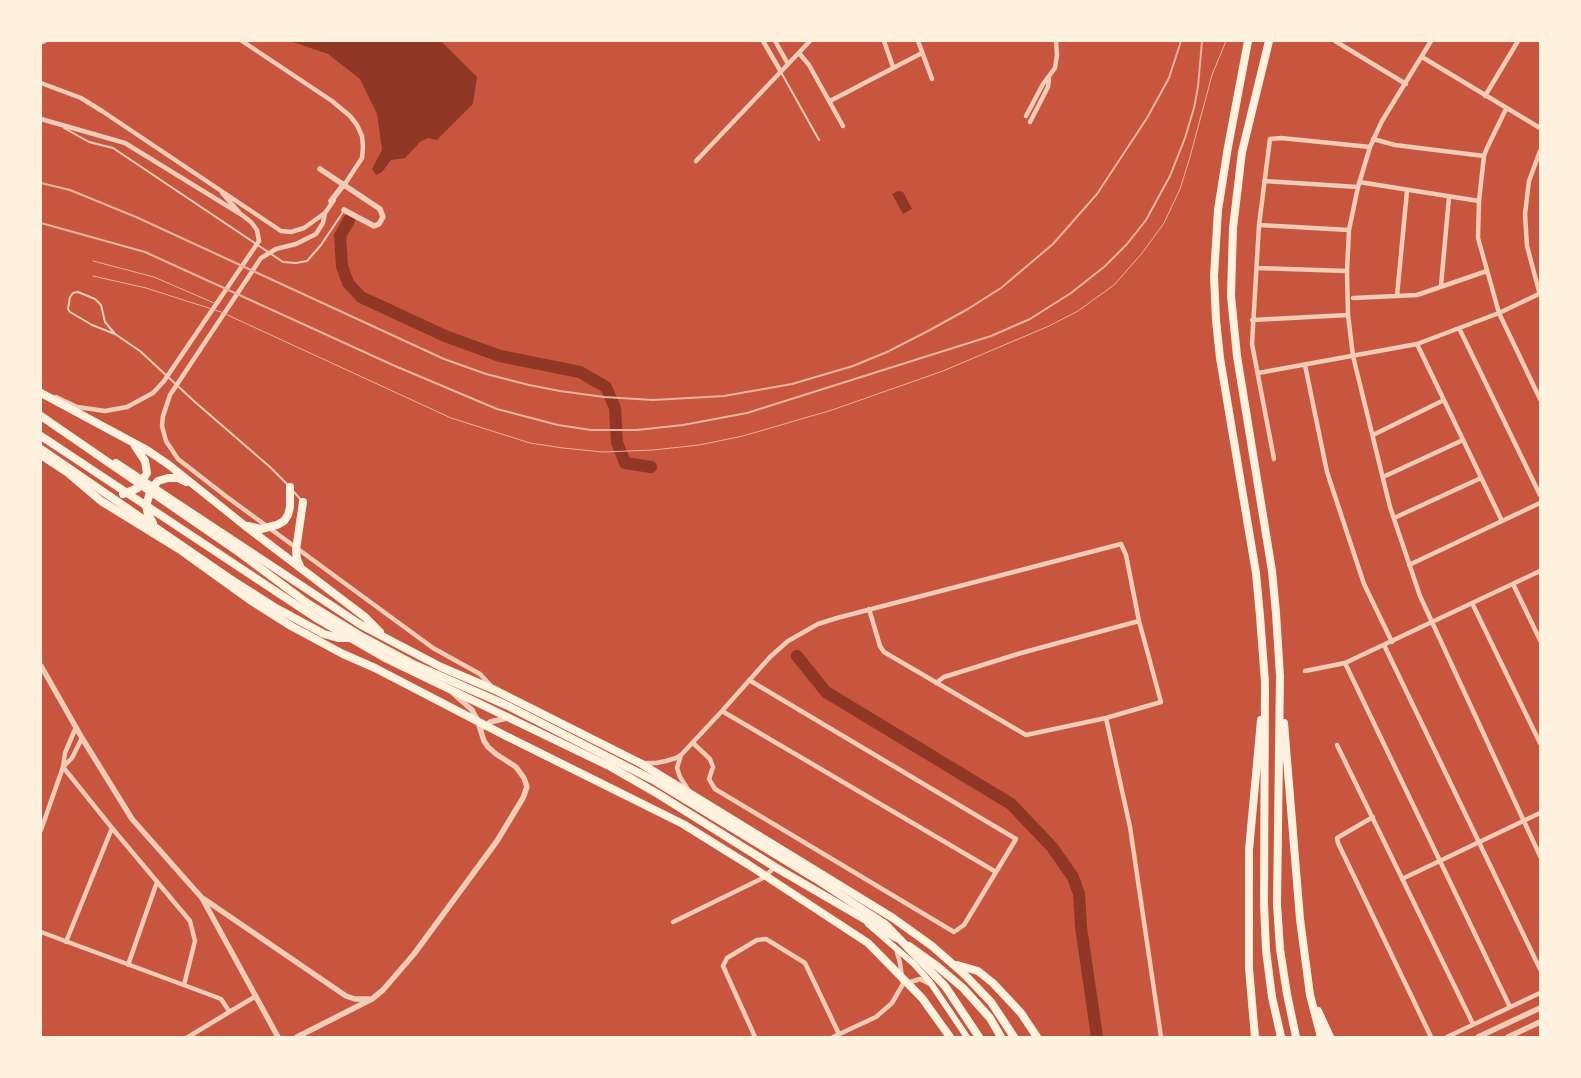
<!DOCTYPE html>
<html>
<head>
<meta charset="utf-8">
<style>
  body { margin:0 }
  #map { position:relative; width:1581px; height:1078px; overflow:hidden; background:#c8553d; font-family:Karla,sans-serif }
  canvas { display:block }
  .frame { position:absolute; inset:0; border:42px solid #fff3e0; pointer-events:none }
</style>
</head>
<body>
<div id="map">
<canvas width="1581" height="1078"></canvas>
<div class="frame"></div>
</div>
<script>
const c = document.querySelector('canvas').getContext('2d');
c.lineJoin = 'round';
function fillPath(path, color) { c.fillStyle = color; c.fill(path, 'evenodd'); }
const poly = rows => new Path2D(rows.map(r => 'M' + r).join(''));
function stroke(path, color, width, dash) { c.strokeStyle = color; c.lineWidth = width; c.lineCap = dash ? 'butt' : 'round'; c.setLineDash(dash || []); c.stroke(path); }
fillPath(poly([
  [290,41,441,41,477,77,473,104,437,140,428,138,420,142,405,158,391,160,382,172,376,175,372,169,382,150,377,114,360,79,328,54],
  [898,191,903,192,912,209,903,214,892,194]
]), '#8f3625');
stroke(poly([
  [349,220,340,236,342,266,348,283,361,297,445,336,500,356,580,372,606,387,615,408,617,442,625,463,651,467],
  [797,656,826,692,1011,804,1052,847,1073,877,1079,894,1081,927,1097,1037]
]), '#8f3625', 12);
stroke(poly([
  [782,74,819,140],
  [64,128,89,142,113,148,283,262,296,263,307,261,321,245,343,212],
  [115,334,105,322,101,305,95,299,78,292,73,293,70,297,68,309,70,312,92,325,115,334,140,351,195,402,270,467,289,486],
  [294,492,302,501]
]), '#f1ccb7', 2);
stroke(poly([
  [242,41,332,101,350,116,357,125,362,136,363,147,362,158,343,187],
  [763,41,781,72],
  [775,41,788,64],
  [884,41,893,67],
  [918,41,932,79],
  [1335,41,1406,84],
  [1431,41,1382,121,1370,147,1358,187,1349,230,1347,271,1348,315,1353,356,1390,507,1420,596,1540,856],
  [799,53,809,65,843,126],
  [1422,57,1540,128],
  [41,83,81,98,102,111,281,231,291,232,304,228,325,213,334,200],
  [1485,96,1518,41],
  [830,101,922,53],
  [1506,109,1487,148,1484,156,1479,201,1478,238,1499,313,1540,399],
  [1026,116,1043,84,1055,68,1057,55,1056,41],
  [41,119,125,143,242,215,251,222,257,230,259,241,164,381,153,393,127,407,105,411,77,407,56,397],
  [1030,122,1048,87,1049,79],
  [1373,139,1395,145,1484,156],
  [1540,151,1529,181,1525,214,1527,246,1540,295],
  [696,161,810,41],
  [1264,181,1358,187],
  [1359,182,1479,201],
  [222,193,239,212],
  [325,213,323,223,316,234,296,244,276,249,261,258,170,395,163,416,162,426,166,441,178,459,227,497,433,648,480,674,493,688],
  [1259,225,1349,230],
  [1257,268,1347,271],
  [1441,286,1449,197],
  [1397,296,1407,191],
  [1353,298,1417,295,1487,271],
  [1252,320,1348,315],
  [1459,328,1540,495],
  [1417,344,1502,521],
  [1305,365,1327,472,1364,584,1392,642],
  [1258,373,1417,344,1499,313,1539,294],
  [1373,435,1444,400],
  [1274,459,1252,344,1259,225,1270,139,1281,138,1370,147],
  [1383,477,1463,440],
  [1394,518,1481,478],
  [1409,565,1540,503],
  [1513,584,1540,640],
  [1472,603,1540,743],
  [1384,645,1540,969],
  [1345,663,1510,1007],
  [1305,671,1345,663,1540,571],
  [936,683,944,677,1021,653,1139,621],
  [722,711,996,872],
  [1106,718,1130,827,1161,1037],
  [76,727,65,753,63,767,72,758,82,738],
  [693,743,710,759,713,767,709,779,715,789,954,932,964,925,1016,839,749,680],
  [1337,745,1473,1024],
  [681,755,677,768,680,777,689,791],
  [641,763,656,763,666,761,676,758,682,754,722,711,770,657,788,641,818,624,837,618,1121,544,1126,555,1139,621,1161,702,1106,718,1026,735,884,652,880,646,869,609],
  [63,767,112,828,190,921,195,941,184,985],
  [1373,817,1337,838,1338,843,1431,1037],
  [41,830,63,767],
  [1402,879,1540,813],
  [673,922,763,878,775,867],
  [41,932,216,997,221,999,229,1011],
  [66,942,112,828],
  [128,965,157,882],
  [907,983,920,979,930,984],
  [188,1037,256,996],
  [755,1037,723,966,727,958,757,940,766,939,805,963,839,1034],
  [833,1037,876,1017,892,1003,903,984,900,963,896,949],
  [1447,1037,1540,993]
]), '#f1ccb7', 4.5);
stroke(poly([
  [41,42,44,41],
  [320,169,380,209,383,217,379,224,374,226,344,210],
  [331,201,344,184],
  [41,666,82,738,132,819,202,898,278,1037],
  [484,727,490,722,507,718],
  [204,899,346,996,355,999,369,999],
  [297,1037,372,999,383,990,414,954,497,841,523,798,527,787,524,778,516,767,496,754,488,747,484,741,477,719,472,710,453,693],
  [1478,1037,1540,1008],
  [1508,1037,1540,1022]
]), '#f1ccb7', 5.5);
stroke(poly([
  [868,924,914,964,930,982,967,1037]
]), '#fff3e0', 6);
stroke(poly([
  [1248,41,1228,147,1218,210,1214,276,1216,320,1220,358,1256,573,1260,616,1265,682,1264,904,1266,950,1272,997,1281,1037],
  [1269,41,1242,152,1233,228,1231,296,1237,356,1272,571,1276,613,1280,676,1277,904,1280,949,1287,994,1296,1037],
  [41,393,147,450,169,465,244,525,365,617,380,632],
  [41,436,316,618,387,659,611,767,658,794,775,867,897,938],
  [41,449,229,578,276,608,324,634,338,638,350,638],
  [116,463,361,625,441,667,495,690,640,763,893,918,932,946,964,974,991,1002,1014,1037],
  [123,494,138,488,147,473,145,461,135,446],
  [153,523,148,514,146,506,151,489,158,481,168,478,178,478,186,482],
  [248,526,261,529,277,525,284,521,288,515,290,507,290,487],
  [300,566,297,559,296,550,303,502],
  [1284,723,1300,919,1310,995,1321,1037],
  [909,946,937,966,963,988,990,1018,1001,1037],
  [957,965,978,971,993,983,1021,1013,1037,1037],
  [1318,1011,1330,1037],
  [1255,1037,1249,968,1249,850,1261,720]
]), '#fff3e0', 8);
stroke(poly([
  [41,416,240,553,307,603,359,635,415,665,506,705,655,781,816,879,885,924,945,986,979,1037],
  [41,455,68,473,101,501,179,549,250,600,291,626,343,654,375,668,504,735,683,824,749,865,868,943,922,998,950,1037]
]), '#fff3e0', 8);
stroke(poly([
  [93,261,154,277,214,303],
  [93,276,146,288,221,312,451,418,530,443,563,448,603,452,653,450,699,445,743,436,832,410,943,371,1049,326,1078,311,1114,285,1143,252,1164,223,1180,189,1190,157,1212,75,1226,41]
]), '#e9b49f', 1);
stroke(poly([
  [41,183,70,190,136,217,444,359,486,374,529,385,560,391,604,397,653,400,724,396,792,384,853,366,887,352,928,331,968,309,1001,288,1053,244,1097,194,1147,118,1169,78,1181,41],
  [41,223,145,252,395,366,497,409,558,425,591,430,637,430,683,425,747,413,991,336,1030,319,1071,293,1104,267,1127,244,1146,220,1170,176,1185,138,1194,108,1198,87,1202,41]
]), '#e9b49f', 2);
</script>
</body>
</html>
